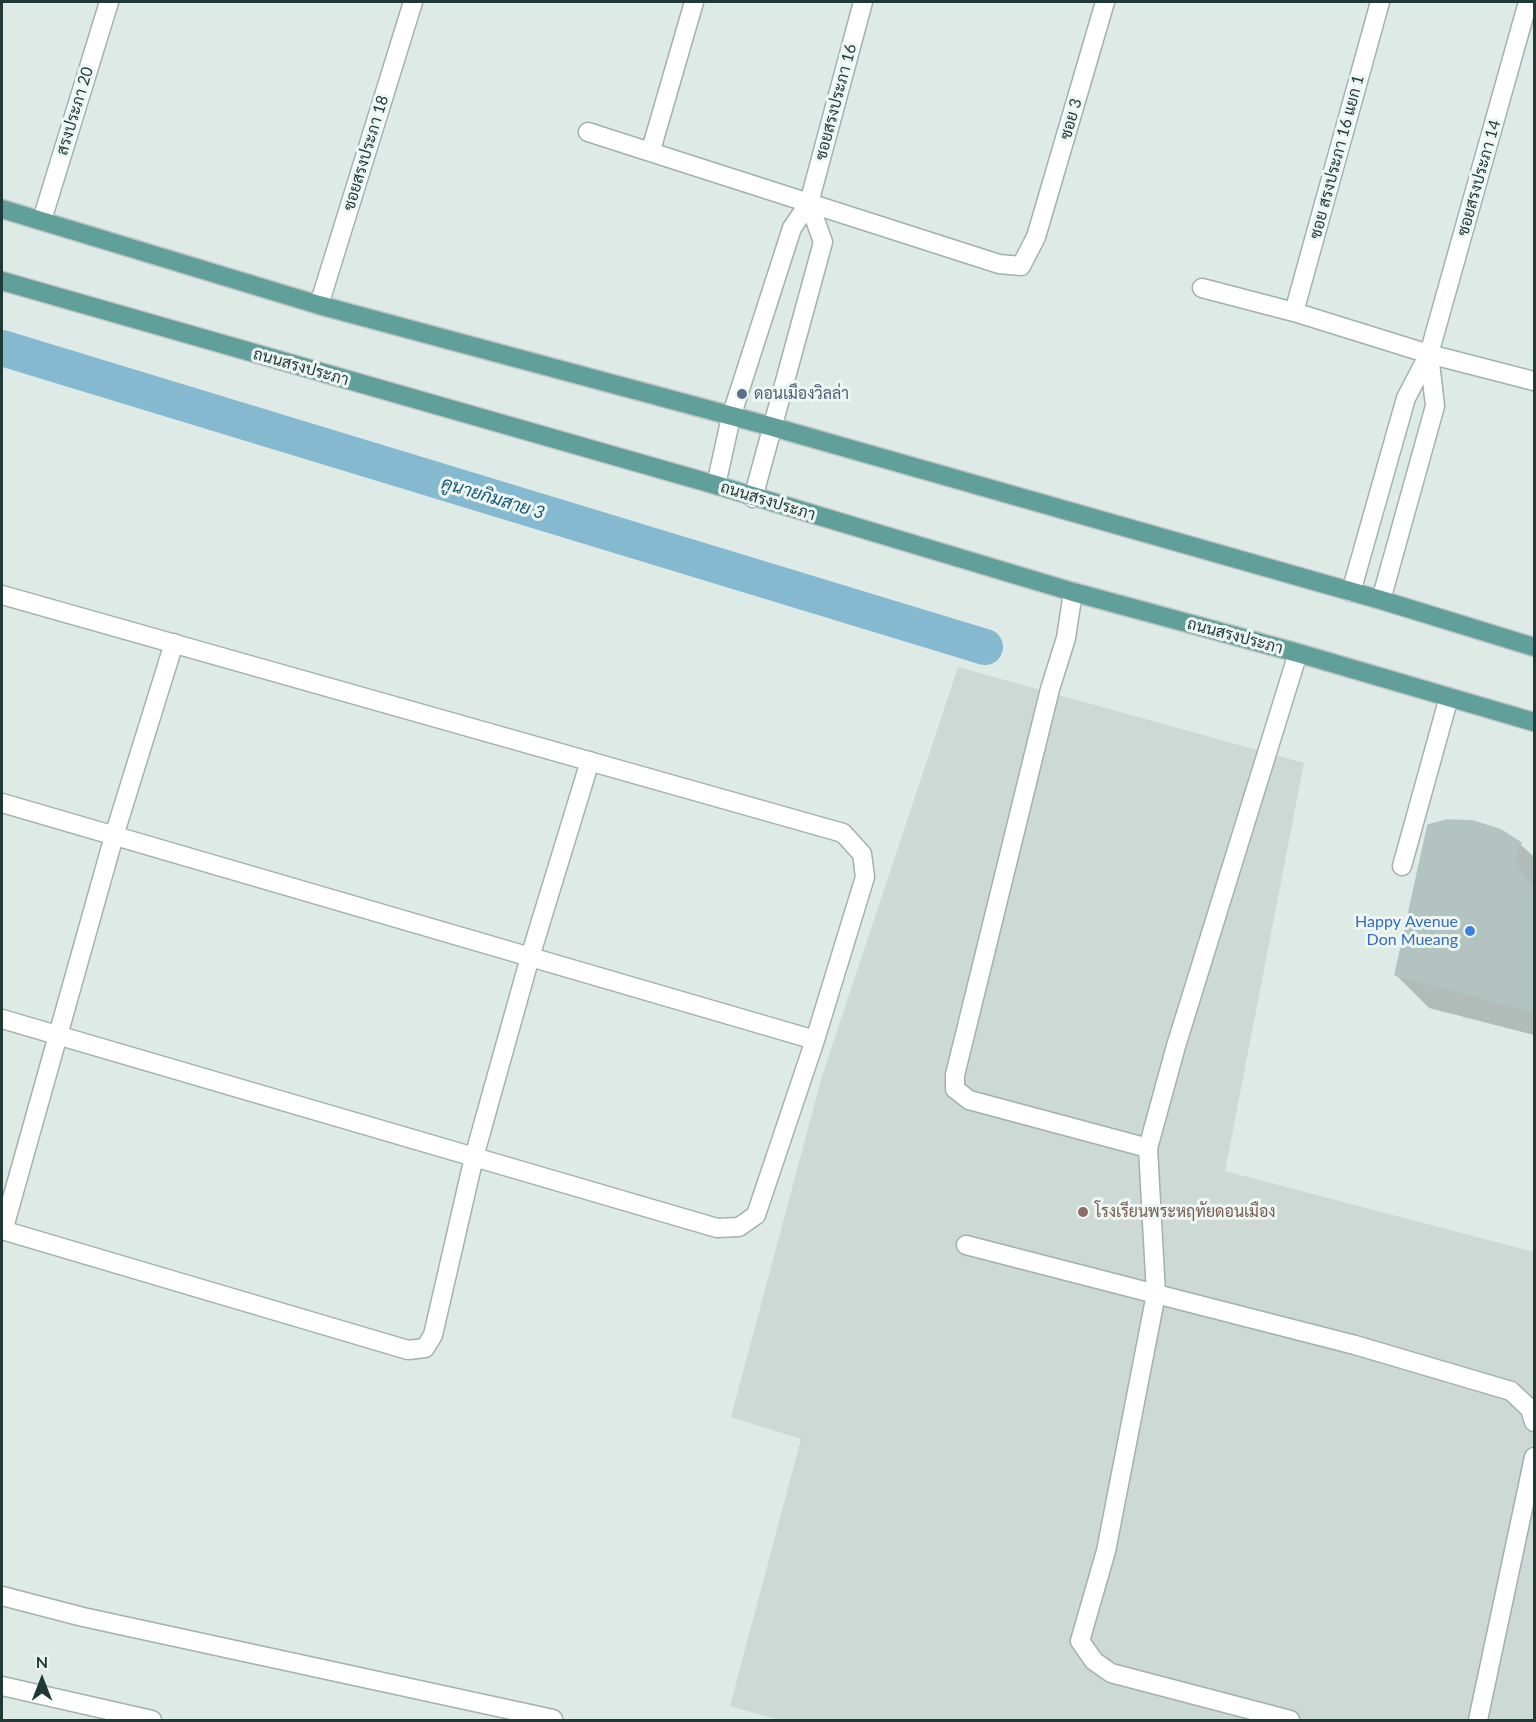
<!DOCTYPE html>
<html>
<head>
<meta charset="utf-8">
<style>
  body { margin:0 }
  #map { position:relative; width:1536px; height:1722px; overflow:hidden; background:#deeae6; font-family:Lato,sans-serif }
  canvas { display:block }
  .frame { position:absolute; inset:0; border:3px solid #1f3936; pointer-events:none }
  .north { position:absolute; left:12px; top:1650px; width:60px; height:60px; -webkit-text-stroke:4px #eef6f3; paint-order:stroke; rotate:0deg; font-size:16px; font-weight:700; line-height:24px; text-align:center; color:#1f3936 }
  .north::after { content:''; display:block; margin:auto; width:21px; height:27px; background:#1f3936; clip-path:polygon(50% 0,100% 100%,50% 72%,0 100%) }
</style>
</head>
<body>
<div id="map">
<canvas width="1536" height="1722"></canvas>
<div class="frame"></div>
<div class="north">N</div>
</div>
<script>
const c = document.querySelector('canvas').getContext('2d');
c.lineJoin = 'round';
function fillPath(path, color) { c.fillStyle = color; c.fill(path, 'evenodd'); }
const poly = rows => new Path2D(rows.map(r => 'M' + r).join(''));
function stroke(path, color, width, dash) { c.strokeStyle = color; c.lineWidth = width; c.lineCap = dash ? 'butt' : 'round'; c.setLineDash(dash || []); c.stroke(path); }
function write(font, color, halo, rows, align = 'center') {
  c.font = font + ' Lato,Sarabun,sans-serif'; c.lineWidth = 6; c.setLineDash([]); c.textBaseline = 'middle'; c.strokeStyle = halo; c.fillStyle = color; for (const [text, x, y, turn = 0] of rows) {
    c.save(); c.translate(x, y); c.rotate((+turn || 0) * Math.PI / 180); c.textAlign = isNaN(turn) ? turn : align; if (halo) c.strokeText(text, 0, 0); c.fillText(text, 0, 0); c.restore();
  }
}
fillPath(poly([
  [958,667,1304,763,1225,1171,1534,1252,1534,1720,779,1720,730,1706,801,1439,731,1417,822,1076]
]), '#ccd9d5');
fillPath(poly([
  [1520,844,1534,857,1534,1035,1429,1008,1396,975]
]), '#0003');
stroke(poly([
  [2,348,985,647]
]), '#84b9d0', 36);
const building = poly([
  [1447,820,1473,821,1501,830,1521,843,1515,858,1517,867,1524,877,1534,886,1534,1012,1395,975,1428,825,1447,820]
]);
fillPath(building, '#b3c4c0');
stroke(building, '#b0c3be', 1.5);
const minor = poly([
  [588,132,999,264,1021,266,1036,237,1105,2],
  [651,150,694,2],
  [42,220,109,2],
  [1202,288,1294,312,1429,354,1534,381],
  [319,305,413,2],
  [1294,312,1380,2],
  [716,485,731,417,792,228,809,203,863,2],
  [753,498,823,242,809,203],
  [1073,592,1066,638,1050,689,955,1075,955,1089,969,1100,1148,1148,1176,1046,1298,653],
  [1351,592,1406,398,1429,354,1528,2],
  [2,595,843,833,862,854,865,877,815,1040,756,1215,739,1227,717,1228,2,1019],
  [1381,600,1435,406,1429,354],
  [2,803,815,1040],
  [1402,866,1449,697],
  [1148,1148,1156,1294,1355,1345,1511,1391,1530,1409,1534,1422],
  [2,1230,408,1350,425,1348,433,1335,474,1157,530,957,590,761],
  [3,1231,114,836,174,643],
  [966,1245,1156,1294,1106,1551,1080,1641,1094,1661,1111,1673,1290,1720],
  [2,1596,83,1617,553,1719],
  [2,1686,152,1720],
  [1478,1720,1534,1457]
]);
const major = poly([
  [2,209,319,305,773,427,1381,600,1534,647],
  [2,281,716,485,1073,592,1298,653,1534,722]
]);
stroke(minor, '#a1b1ae', 21);
stroke(major, '#bcc4c3', 21);
stroke(minor, '#fff', 18);
stroke(major, '#61a09a', 18);
for (const [x, y, r, color] of [
  [742,394,6,"#5c6f8a"],
  [1470,931,6,"#3f7fe0"],
  [1083,1212,6,"#8d6e63"]
]) { const dot = new Path2D(); dot.arc(x, y, r, 0, 2 * Math.PI); c.fillStyle = color; c.fill(dot); stroke(dot, '#eef6f3', 2); }
write('16px', '#1f3936', '#eef6f3', [
  ["ซอยสรงประภา 16",836,102,-75],
  ["สรงประภา 20",75,111,-73],
  ["ซอย 3",1071,119,-74],
  ["ซอยสรงประภา 18",366,153,-73],
  ["ซอย สรงประภา 16 แยก 1",1337,157,-75],
  ["ซอยสรงประภา 14",1479,178,-74],
  ["ถนนสรงประภา",301,367,16],
  ["ถนนสรงประภา",768,501,17],
  ["ถนนสรงประภา",1235,636,15]
]);
write('16px', '#4e5e75', '#eef6f3', [
  ["ดอนเมืองวิลล่า",754,394]
], 'left');
write('16px', '#366cbe', '#eef6f3', [
  ["Happy Avenue",1458,922],
  ["Don Mueang",1458,940]
], 'right');
write('16px', '#785e54', '#eef6f3', [
  ["โรงเรียนพระหฤทัยดอนเมือง",1095,1212]
], 'left');
write('italic 18px', '#195875', '#eef6f3', [
  ["คูนายกิมสาย 3",493,498,17]
]);
</script>
</body>
</html>
